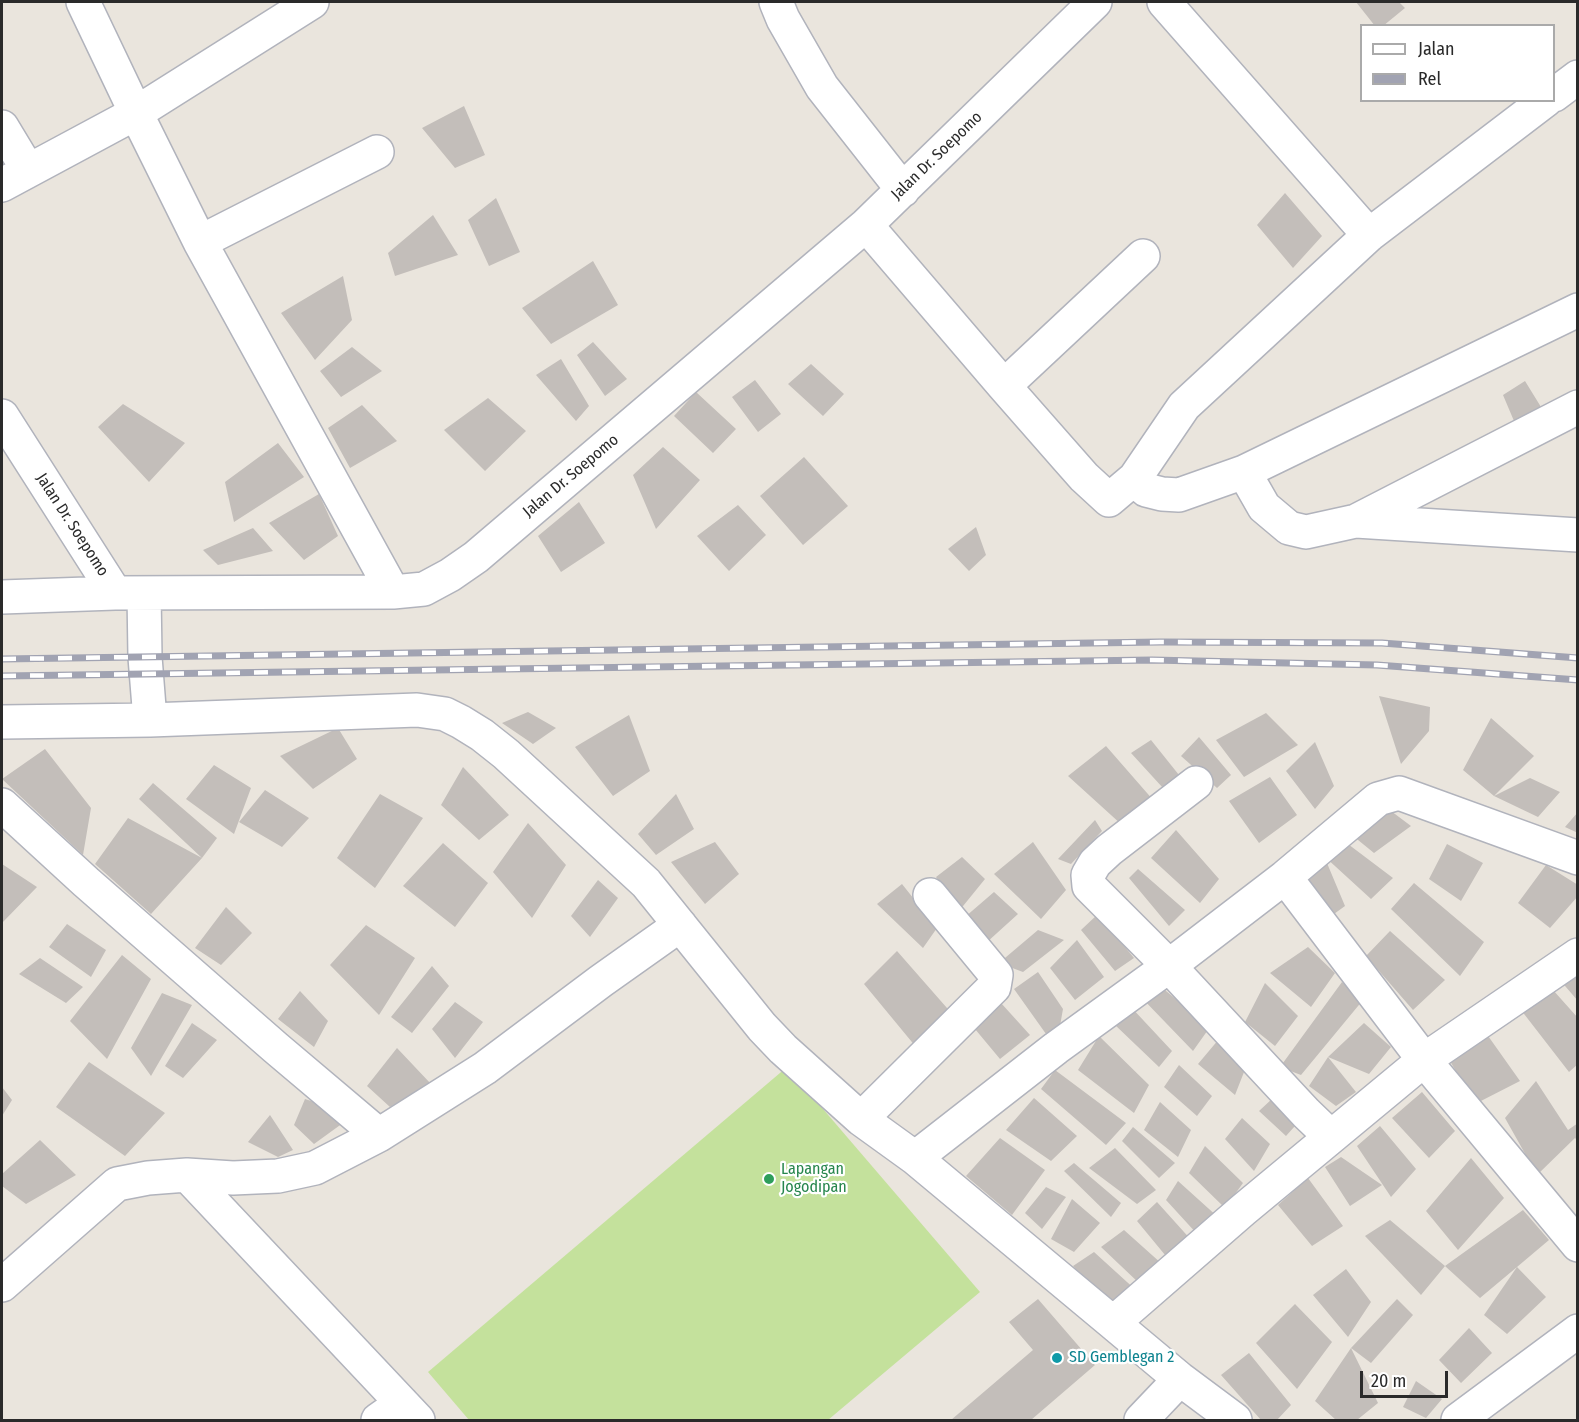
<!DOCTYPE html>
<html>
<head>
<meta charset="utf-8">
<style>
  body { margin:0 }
  #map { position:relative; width:1579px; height:1422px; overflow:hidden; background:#eae5dd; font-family:"Fira Sans Condensed",sans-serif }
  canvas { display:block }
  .frame { position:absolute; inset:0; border:3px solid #2a2a2a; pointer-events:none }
  .legend { position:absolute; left:1360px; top:24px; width:195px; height:78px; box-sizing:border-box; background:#fff; border:2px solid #aaa; margin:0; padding:8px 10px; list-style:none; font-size:18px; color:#2a2a2a }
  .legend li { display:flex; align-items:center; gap:12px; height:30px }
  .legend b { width:30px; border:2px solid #aaa }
  .scale { position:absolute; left:1360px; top:1371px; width:88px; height:27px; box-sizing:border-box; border:3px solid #2a2a2a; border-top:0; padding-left:8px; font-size:18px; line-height:21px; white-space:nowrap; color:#2a2a2a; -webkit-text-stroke:4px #fff; paint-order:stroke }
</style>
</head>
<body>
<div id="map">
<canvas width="1579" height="1422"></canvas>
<div class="frame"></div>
<ul class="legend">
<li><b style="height:8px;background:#fff"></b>Jalan</li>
<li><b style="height:8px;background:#a1a3b2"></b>Rel</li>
</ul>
<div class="scale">20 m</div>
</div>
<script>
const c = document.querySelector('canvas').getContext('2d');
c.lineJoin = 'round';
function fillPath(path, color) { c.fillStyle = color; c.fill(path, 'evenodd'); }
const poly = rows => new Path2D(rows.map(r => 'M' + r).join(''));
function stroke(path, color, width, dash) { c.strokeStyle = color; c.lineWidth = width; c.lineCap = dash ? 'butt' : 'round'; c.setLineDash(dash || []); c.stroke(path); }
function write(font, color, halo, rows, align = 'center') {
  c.font = font + ' "Fira Sans Condensed",sans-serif'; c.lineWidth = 4.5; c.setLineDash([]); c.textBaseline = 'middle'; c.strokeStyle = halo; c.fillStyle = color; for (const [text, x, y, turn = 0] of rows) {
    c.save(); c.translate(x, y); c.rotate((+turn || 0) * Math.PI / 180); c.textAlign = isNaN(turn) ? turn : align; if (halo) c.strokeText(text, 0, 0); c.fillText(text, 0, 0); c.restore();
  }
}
fillPath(poly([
  [787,1067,980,1292,828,1420,469,1420,428,1372]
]), '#c4e19c');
fillPath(poly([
  [1356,2,1399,2,1405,8,1383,26,1375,26],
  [464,106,485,155,455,168,422,128],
  [1285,193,1322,236,1293,268,1257,225],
  [496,198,520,252,489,266,468,220],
  [433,215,458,255,395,276,388,253],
  [593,261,618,305,551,344,522,308],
  [343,276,352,320,315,360,281,313],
  [593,342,627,379,605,396,577,355],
  [352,347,382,371,341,397,320,371],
  [561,359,589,406,576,421,536,375],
  [811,364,844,394,823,416,788,384],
  [755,380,781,414,758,432,732,397],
  [1525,381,1541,407,1514,421,1503,395],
  [696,392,736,429,713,453,674,416],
  [488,398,526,431,485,471,444,430],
  [123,404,185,443,149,482,98,427],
  [362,405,397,441,350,468,328,428],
  [278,443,304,477,234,522,225,482],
  [663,447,700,480,656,529,633,475],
  [804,457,848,506,803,545,760,496],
  [319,494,338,536,304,560,269,523],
  [579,502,605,543,561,572,538,536],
  [738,505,766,535,729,571,697,536],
  [976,527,986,555,969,571,948,549],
  [253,528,273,551,218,565,203,550],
  [1379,696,1430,707,1429,731,1401,764],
  [528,712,556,728,533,744,502,723],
  [1266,713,1298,745,1244,777,1216,740],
  [629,715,650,771,613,796,575,747],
  [1491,718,1534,756,1494,796,1530,778,1560,792,1538,817,1494,796,1463,770],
  [338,728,357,759,313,789,280,756],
  [1199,737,1231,775,1217,788,1181,756],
  [1151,740,1179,775,1163,788,1131,753],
  [1315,742,1334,786,1315,809,1286,771],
  [1106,746,1154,801,1122,825,1068,776],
  [45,749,91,808,83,855,2,779],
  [214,765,251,788,234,834,186,799],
  [463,767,509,815,479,840,441,805],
  [1270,777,1297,815,1259,843,1229,801],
  [153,783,217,838,202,858,151,914,95,864,128,818,202,858,139,799],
  [265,790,309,818,282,847,239,822],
  [380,794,423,818,375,888,337,858],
  [676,794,694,829,656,855,638,834],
  [1379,802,1411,826,1374,853,1347,831],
  [1578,812,1578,833,1565,827],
  [1095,820,1102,831,1071,864,1058,859],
  [528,823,566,865,532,918,493,872],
  [1176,830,1219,879,1200,903,1151,858],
  [1340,838,1393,878,1371,899,1324,856,1345,906,1327,919,1298,880],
  [715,842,739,874,705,904,671,862],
  [1033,842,1066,890,1041,919,994,874],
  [443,843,488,883,455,927,403,886],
  [1447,844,1483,863,1461,901,1429,879],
  [962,857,985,879,959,911,936,877],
  [2,864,37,887,2,923],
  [1546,865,1578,885,1578,896,1550,928,1518,903],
  [1138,869,1185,910,1169,926,1129,878],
  [598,880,618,898,590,937,571,916],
  [1414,883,1484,942,1460,976,1391,909],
  [902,884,937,928,923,948,877,904],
  [994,892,1018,914,986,943,965,917],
  [226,907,252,933,221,965,195,948],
  [1098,914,1134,958,1115,971,1081,930],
  [67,924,106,950,91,977,49,947],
  [366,925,415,958,379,1015,330,965],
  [1038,930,1064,940,1023,972,999,963],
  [1390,931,1445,980,1413,1010,1366,956],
  [1077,940,1104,977,1075,1000,1050,968],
  [1308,947,1335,973,1311,1007,1270,973],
  [897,951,954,1016,916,1047,864,984],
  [122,955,151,979,107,1059,70,1021],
  [40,958,83,987,66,1003,19,974],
  [1578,959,1578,1001,1553,972],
  [432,966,449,986,412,1033,391,1017],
  [1038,972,1063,1009,1056,1048,1014,989],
  [1155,982,1210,1027,1193,1051,1139,995],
  [1342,982,1363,1000,1301,1075,1280,1067],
  [1265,983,1298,1016,1275,1046,1245,1022],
  [1553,990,1578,1018,1578,1064,1569,1072,1521,1010],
  [300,991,328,1021,314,1047,278,1019],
  [162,993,192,1005,151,1076,131,1048],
  [455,1002,483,1022,455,1058,432,1029],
  [1001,1003,1030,1035,1000,1059,975,1029],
  [1130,1006,1172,1051,1159,1067,1114,1024],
  [192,1023,217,1040,183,1078,165,1066],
  [1364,1023,1391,1047,1369,1074,1328,1057,1356,1092,1336,1106,1309,1086,1328,1057],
  [1486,1033,1520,1081,1475,1104,1450,1061],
  [1099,1036,1149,1085,1134,1113,1078,1070],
  [1219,1039,1246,1067,1235,1095,1198,1064],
  [397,1048,431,1084,390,1107,367,1086],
  [89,1062,165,1113,125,1156,56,1107],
  [1179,1065,1212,1096,1197,1116,1164,1087],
  [1055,1070,1126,1123,1106,1145,1041,1089],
  [1536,1081,1568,1130,1578,1123,1578,1141,1575,1138,1537,1175,1505,1118],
  [2,1087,12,1100,2,1116],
  [1422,1092,1455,1131,1429,1158,1392,1118],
  [1034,1098,1077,1136,1051,1161,1006,1130],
  [1273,1098,1303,1117,1286,1136,1259,1111],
  [305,1099,354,1115,314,1144,294,1125],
  [1160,1102,1191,1130,1178,1157,1144,1130],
  [270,1115,293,1150,278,1157,248,1142],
  [1242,1118,1270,1144,1254,1171,1225,1139],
  [1380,1126,1416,1169,1391,1197,1357,1146],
  [1133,1127,1175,1163,1159,1178,1122,1141],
  [1000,1138,1045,1170,1012,1215,966,1176],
  [40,1140,76,1175,26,1204,2,1186,2,1174],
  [1205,1146,1243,1183,1225,1208,1189,1173],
  [1115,1148,1156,1190,1137,1204,1089,1168],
  [1341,1157,1382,1185,1350,1206,1325,1167],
  [1471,1158,1504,1198,1458,1250,1426,1211],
  [1074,1163,1121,1203,1111,1217,1064,1171],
  [1308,1178,1343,1226,1312,1246,1278,1205],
  [1178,1181,1219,1218,1198,1235,1166,1200],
  [1046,1187,1066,1197,1042,1229,1025,1213],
  [1072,1199,1100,1223,1074,1252,1051,1239],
  [1157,1202,1193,1242,1170,1261,1137,1221],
  [1523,1210,1549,1240,1517,1267,1546,1297,1507,1334,1484,1315,1517,1267,1480,1298,1445,1266],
  [1390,1220,1445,1266,1421,1295,1365,1236],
  [1124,1230,1162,1264,1140,1284,1101,1247],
  [1094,1252,1138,1292,1111,1310,1073,1266],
  [1346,1269,1371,1302,1348,1337,1313,1295],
  [1038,1299,1095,1365,1031,1420,951,1420,1033,1350,1009,1322],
  [1397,1299,1413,1315,1371,1363,1351,1348],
  [1295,1304,1332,1342,1297,1389,1256,1343],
  [1469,1328,1492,1353,1461,1383,1439,1360],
  [1351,1348,1378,1403,1357,1420,1336,1420,1315,1401],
  [1249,1353,1291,1405,1277,1420,1261,1420,1221,1375],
  [1416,1381,1442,1399,1426,1418,1403,1407]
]), '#c3beba');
const minor = poly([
  [83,2,136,113,200,242,393,592],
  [776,2,783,19,822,87,903,190],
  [1164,2,1369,235],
  [1554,95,1578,77],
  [2,127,28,170],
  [2,185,136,113,312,2],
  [866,225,1004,386,1069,460,1084,477,1109,500,1135,478,1146,490,1162,494,1179,495,1244,472,1578,310],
  [200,242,377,152],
  [1004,386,1143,256],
  [2,416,115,593,393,592,424,589,450,575,476,557,866,225,1095,2],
  [1244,472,1264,507,1289,528,1306,532,1356,521,1578,535],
  [1135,478,1184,406,1369,235,1546,100],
  [1358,520,1578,407],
  [144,593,145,657,150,720],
  [2,597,115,593],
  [2,722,150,720,417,710,445,714,461,722,482,735,506,754,646,883,762,1027,783,1049,861,1119,915,1158,1113,1323,1243,1210,1424,1060,1578,955],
  [1196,783,1109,850,1095,863,1088,875,1089,886,1169,966,1306,1113,1331,1137],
  [2,805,86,882,276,1048,379,1135],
  [1285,877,1424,1060,1578,1245],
  [861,1119,994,987,996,975,930,895],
  [915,1158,1056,1048,1169,966,1285,877,1378,799,1399,793,1578,858],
  [187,1175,418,1420],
  [2,1285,117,1184,148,1178,187,1175,233,1178,278,1176,315,1168,379,1135,485,1068,601,981,680,925],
  [1113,1323,1180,1379,1235,1420],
  [378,1420,402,1403],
  [1141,1420,1180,1379],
  [1458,1420,1578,1331]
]);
stroke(minor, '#b1b3bc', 36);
stroke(minor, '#fff', 33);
const rail = poly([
  [2,659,1160,642,1382,643,1578,658],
  [2,676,1152,660,1377,665,1578,680]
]);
stroke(rail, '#a1a3b2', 7);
stroke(rail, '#fff', 4.5, [14]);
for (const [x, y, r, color] of [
  [769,1179,6,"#2e9e5b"],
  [1057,1358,6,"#0f9aa8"]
]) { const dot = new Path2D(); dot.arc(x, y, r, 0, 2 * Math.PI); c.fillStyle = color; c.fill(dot); stroke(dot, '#fff', 2); }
write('16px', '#2a2a2a', '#fff', [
  ["Jalan Dr. Soepomo",937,156,-44],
  ["Jalan Dr. Soepomo",571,476,-40],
  ["Jalan Dr. Soepomo",72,525,57]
]);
write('16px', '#27864d', '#fff', [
  ["Lapangan",781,1170],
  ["Jogodipan",781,1188]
], 'left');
write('16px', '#0d838f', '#fff', [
  ["SD Gemblegan 2",1069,1358]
], 'left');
</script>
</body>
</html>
